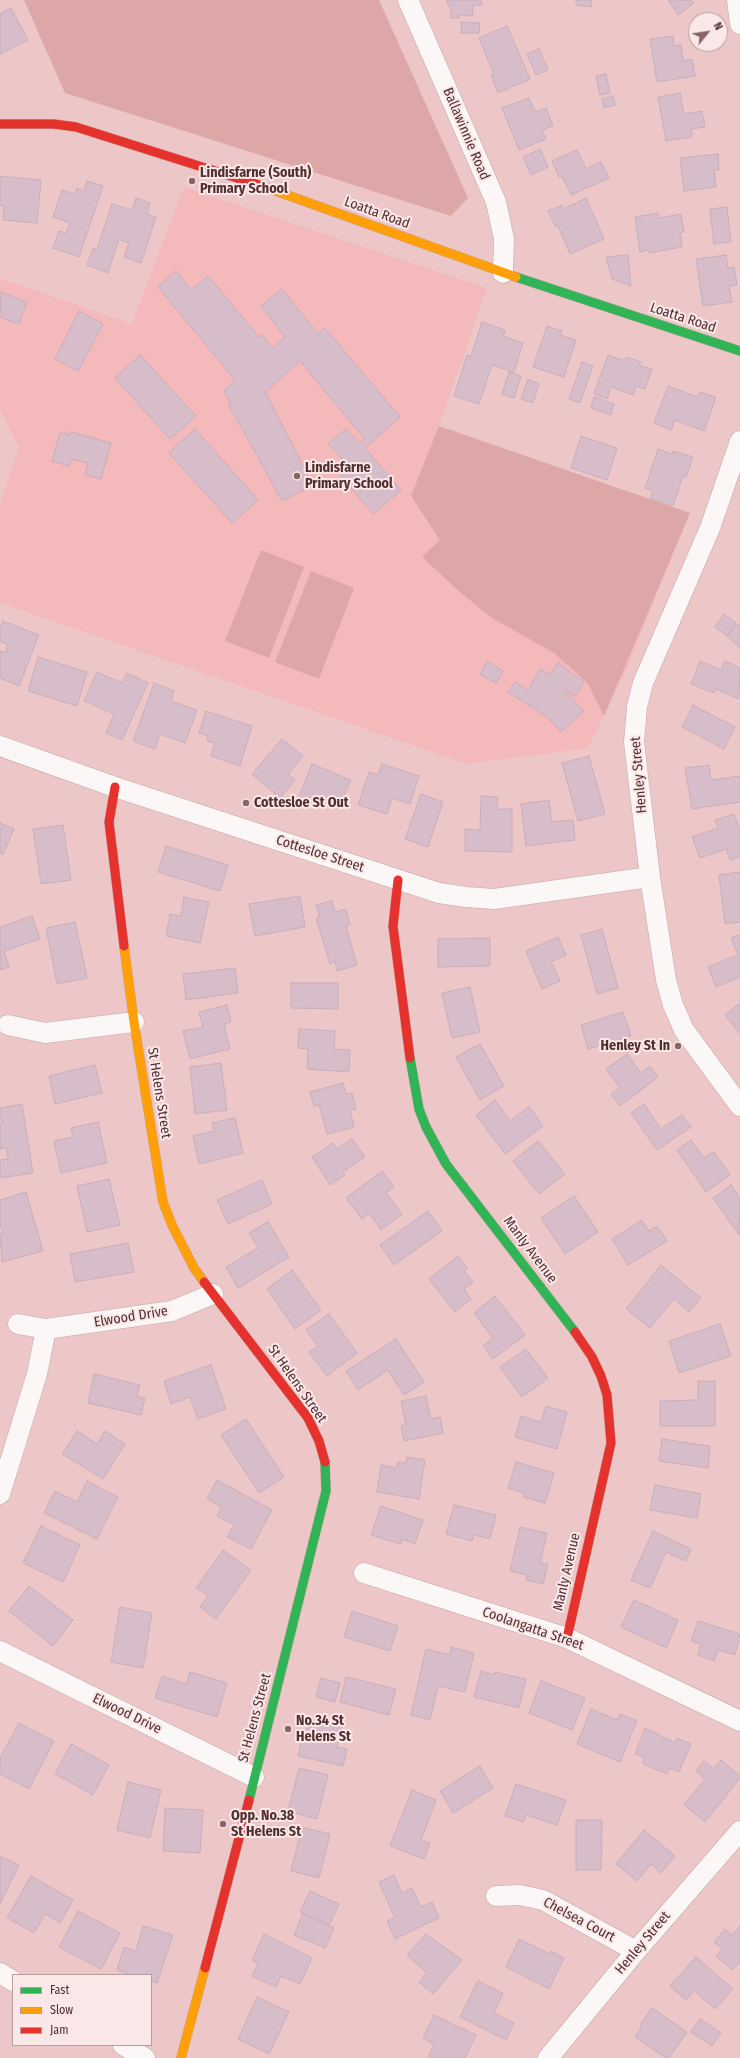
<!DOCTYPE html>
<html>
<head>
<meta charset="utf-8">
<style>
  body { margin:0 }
  #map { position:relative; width:740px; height:2058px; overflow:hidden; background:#edc7c7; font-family:"Fira Sans Condensed",sans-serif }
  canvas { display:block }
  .legend { position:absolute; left:12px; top:1974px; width:140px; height:72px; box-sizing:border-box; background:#fae7e7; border:1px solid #b79d9e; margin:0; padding:5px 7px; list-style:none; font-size:12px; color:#522f30 }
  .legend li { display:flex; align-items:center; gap:8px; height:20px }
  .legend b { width:20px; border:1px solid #b79d9e }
  .north { position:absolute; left:688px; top:12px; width:40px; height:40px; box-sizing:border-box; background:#fae7e7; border:1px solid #b79d9e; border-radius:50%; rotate:60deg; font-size:11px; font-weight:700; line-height:16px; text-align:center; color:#522f30 }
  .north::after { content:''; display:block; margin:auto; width:14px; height:18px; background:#886465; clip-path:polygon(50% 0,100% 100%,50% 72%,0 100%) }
</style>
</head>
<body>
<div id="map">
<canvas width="740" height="2058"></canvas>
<ul class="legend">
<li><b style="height:5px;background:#30b455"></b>Fast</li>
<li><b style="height:5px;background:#ff9f0a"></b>Slow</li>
<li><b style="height:5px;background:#e5322d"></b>Jam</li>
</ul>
<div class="north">N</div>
</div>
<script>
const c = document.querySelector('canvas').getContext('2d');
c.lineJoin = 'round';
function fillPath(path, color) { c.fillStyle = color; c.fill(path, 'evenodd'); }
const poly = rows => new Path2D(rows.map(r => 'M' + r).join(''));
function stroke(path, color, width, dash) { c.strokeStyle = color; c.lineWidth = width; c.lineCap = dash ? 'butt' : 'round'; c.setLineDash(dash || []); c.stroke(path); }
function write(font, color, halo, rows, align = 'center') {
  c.font = font + ' "Fira Sans Condensed",sans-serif'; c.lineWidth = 4; c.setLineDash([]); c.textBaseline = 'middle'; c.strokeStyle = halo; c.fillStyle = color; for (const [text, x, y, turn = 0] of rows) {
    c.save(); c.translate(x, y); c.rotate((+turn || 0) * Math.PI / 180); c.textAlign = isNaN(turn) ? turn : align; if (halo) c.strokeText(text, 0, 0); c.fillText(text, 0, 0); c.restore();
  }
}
fillPath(poly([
  [184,187,487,288,439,426,690,513,627,668,588,748,467,764,0,603,0,505,19,447,0,410,0,278,132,324]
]), '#f4b9ba');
fillPath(poly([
  [24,0,379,0,468,198,451,216,65,93],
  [439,426,690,513,604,716,588,684,580,676,554,653,492,618,461,593,422,557,440,540,411,496],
  [261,550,304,567,269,658,225,641],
  [311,571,354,588,319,679,275,662]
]), '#dda7a8');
const building = poly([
  [447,0,481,0,482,5,473,5,473,16,459,15,459,18,451,18,451,9,450,9,450,5,448,5,447,0],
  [576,0,592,0,591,7,576,5,576,0],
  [668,0,691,0,694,3,678,15,668,0],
  [11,8,28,40,0,54,0,14,11,8],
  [461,22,480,23,479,33,461,33,461,22],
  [507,26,530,79,498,93,491,75,494,74,479,38,507,26],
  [673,36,674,46,681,45,683,61,692,59,695,76,657,82,650,39,673,36],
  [539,49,548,70,536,75,527,54,539,49],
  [606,74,610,93,600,95,596,76,606,74],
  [680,93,684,114,702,111,705,127,691,129,692,137,666,141,658,97,680,93],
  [613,96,615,105,604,108,602,99,613,96],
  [529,98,535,112,546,108,553,126,542,130,546,139,519,150,502,108,529,98],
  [540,149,548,167,531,175,523,157,540,149],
  [577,150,586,169,601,162,609,178,571,195,562,176,559,177,552,161,577,150],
  [718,154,719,170,714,170,716,187,684,191,680,158,718,154],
  [0,176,41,180,37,223,3,220,4,206,0,206,0,176],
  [87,181,103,186,79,257,53,248,59,231,66,233,70,223,53,217,62,190,75,194,77,188,84,191,87,181],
  [136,198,150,203,147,214,156,217,141,263,124,257,129,243,119,239,108,273,87,265,93,248,97,249,112,204,132,210,136,198],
  [586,198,604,239,570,254,558,226,556,227,548,211,562,205,563,209,586,198],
  [727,207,731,242,714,244,710,209,727,207],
  [658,213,659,218,681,214,684,232,680,233,682,247,649,253,649,250,640,252,635,217,658,213],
  [628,255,631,286,612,279,606,257,628,255],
  [726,255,728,268,734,267,737,285,729,286,732,302,703,306,696,259,726,255],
  [176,271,191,290,208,276,259,337,262,335,273,348,285,337,261,306,282,289,318,334,325,328,400,417,365,448,401,490,373,514,334,467,342,459,328,443,346,429,359,443,365,439,300,361,265,392,313,485,282,501,228,403,230,402,224,391,235,380,158,287,176,271],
  [1,292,27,302,19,324,0,317,1,292],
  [79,311,103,324,78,371,55,359,79,311],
  [482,322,505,330,503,336,523,343,514,372,492,365,479,404,454,396,467,355,471,356,482,322],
  [547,326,562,331,560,335,576,340,564,377,533,367,547,326],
  [140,355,196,416,170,439,115,378,140,355],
  [608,355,625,361,626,357,641,362,639,365,652,369,645,389,636,386,633,395,614,388,611,386,607,399,594,394,608,355],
  [582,362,593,366,580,403,569,399,582,362],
  [509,372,521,376,514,398,502,394,509,372],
  [528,379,539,384,533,403,521,399,528,379],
  [668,386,698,397,700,392,716,397,704,431,675,420,671,430,654,423,668,386],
  [594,397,614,404,611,415,591,408,594,397],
  [195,429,258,500,232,523,169,453,195,429],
  [71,432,111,443,101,479,85,475,88,463,71,459,69,466,52,461,60,433,70,435,71,432],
  [581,436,617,448,607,480,571,468,581,436],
  [658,449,672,454,673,451,693,457,686,477,683,476,673,506,650,499,653,491,645,488,658,449],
  [724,614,736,623,727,636,715,627,724,614],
  [3,621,39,635,19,686,0,678,0,651,5,653,8,645,0,641,0,628,3,621],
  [737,624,740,626,740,648,727,636,737,624],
  [38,657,87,672,77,706,28,691,38,657],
  [487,661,503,671,496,683,480,674,487,661],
  [700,661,721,670,725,661,740,668,739,699,716,689,714,693,691,684,700,661],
  [558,663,584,682,575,696,566,690,565,691,584,711,561,732,547,717,508,692,515,682,528,690,540,669,550,675,558,663],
  [97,672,122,683,127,673,148,683,122,740,106,733,114,714,84,701,97,672],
  [154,683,174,691,171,701,197,710,185,743,160,734,155,749,133,741,154,683],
  [693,705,735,727,724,749,682,727,693,705],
  [206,711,252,726,240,766,211,756,215,743,207,741,208,736,199,733,206,711],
  [282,739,303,756,288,774,295,780,280,798,252,774,282,739],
  [589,756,605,814,578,821,562,763,589,756],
  [312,764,351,780,338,809,314,799,311,807,297,802,312,764],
  [382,764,419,776,410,804,392,798,387,814,358,805,369,772,378,775,382,764],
  [709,765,711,780,740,776,740,802,692,809,685,768,709,765],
  [421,794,443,802,428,847,405,839,421,794],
  [481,796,498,797,497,809,512,809,512,852,465,851,465,829,480,830,481,796],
  [549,800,552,822,573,820,575,840,526,846,521,804,549,800],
  [734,814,740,831,740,857,730,860,726,849,700,858,692,837,718,828,715,820,734,814],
  [0,823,14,829,3,854,0,853,0,823],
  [63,825,71,880,41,884,33,829,63,825],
  [166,846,228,865,220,891,158,872,166,846],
  [740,872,740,922,725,924,719,875,740,872],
  [300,896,305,927,255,936,249,904,300,896],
  [184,897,209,902,200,943,166,936,170,914,181,916,184,897],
  [332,901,335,912,346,909,350,925,346,926,357,965,337,971,335,962,330,964,316,918,320,917,316,905,332,901],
  [32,916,40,939,4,951,9,967,0,970,0,927,32,916],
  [75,922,87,978,57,984,46,928,75,922],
  [602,929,618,988,597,994,581,935,602,929],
  [740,935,740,977,716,987,708,967,738,955,731,938,740,935],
  [558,937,566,955,551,962,560,981,542,989,526,951,558,937],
  [490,938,490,966,438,967,438,939,490,938],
  [235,968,238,993,186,1000,183,974,235,968],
  [291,983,338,983,338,1009,291,1008,291,983],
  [470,987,480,1032,452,1038,442,993,470,987],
  [740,1003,740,1032,739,1033,725,1015,740,1003],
  [227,1005,231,1022,224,1024,230,1049,190,1059,183,1031,203,1027,199,1012,227,1005],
  [623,1012,631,1036,588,1049,581,1025,623,1012],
  [299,1029,335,1031,334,1049,350,1050,349,1072,307,1069,308,1049,298,1048,299,1029],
  [480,1044,504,1086,480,1100,456,1057,480,1044],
  [627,1054,641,1073,650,1066,658,1077,620,1106,611,1094,620,1088,606,1069,627,1054],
  [221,1063,227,1110,195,1114,190,1067,221,1063],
  [95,1065,102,1093,55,1104,49,1076,95,1065],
  [343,1083,346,1094,352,1093,356,1109,350,1110,354,1127,327,1134,319,1105,314,1106,310,1092,343,1083],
  [495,1100,510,1121,529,1106,543,1126,505,1154,476,1115,495,1100],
  [22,1104,33,1173,0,1178,0,1160,8,1159,6,1148,0,1149,0,1124,2,1124,0,1108,22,1104],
  [644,1104,661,1129,682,1115,691,1127,657,1150,631,1113,644,1104],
  [235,1118,243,1153,199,1164,193,1136,214,1131,212,1123,235,1118],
  [98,1122,107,1163,61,1173,54,1141,73,1137,71,1128,98,1122],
  [352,1139,365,1157,343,1172,345,1175,330,1185,312,1157,333,1143,337,1149,352,1139],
  [691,1140,704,1158,714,1152,730,1175,706,1192,677,1150,691,1140],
  [538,1141,565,1174,539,1194,513,1161,538,1141],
  [382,1171,394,1187,386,1193,402,1214,381,1230,369,1213,362,1219,346,1198,382,1171],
  [109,1179,120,1225,87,1232,77,1186,109,1179],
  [262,1180,272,1204,228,1224,217,1200,262,1180],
  [731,1185,740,1198,739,1235,713,1198,731,1185],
  [26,1192,43,1251,2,1262,0,1234,3,1233,0,1224,0,1200,26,1192],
  [574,1196,598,1232,565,1254,541,1218,574,1196],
  [428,1211,442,1231,394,1265,380,1245,428,1211],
  [642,1220,649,1231,657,1226,667,1241,628,1265,612,1239,642,1220],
  [268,1222,289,1257,238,1288,226,1267,258,1248,249,1233,268,1222],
  [128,1243,134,1272,75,1282,70,1254,128,1243],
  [458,1256,467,1268,464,1271,473,1282,464,1289,471,1299,455,1312,429,1279,458,1256],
  [661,1265,701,1298,689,1312,674,1299,650,1328,626,1309,661,1265],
  [292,1270,321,1310,295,1329,267,1289,292,1270],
  [495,1296,525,1335,493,1359,483,1346,493,1338,474,1313,495,1296],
  [329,1314,357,1353,327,1376,309,1352,318,1346,306,1330,329,1314],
  [720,1324,731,1356,679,1373,669,1341,720,1324],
  [396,1339,424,1382,404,1395,388,1370,358,1390,346,1371,396,1339],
  [526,1349,548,1378,522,1397,500,1367,526,1349],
  [211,1365,226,1409,198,1419,190,1397,171,1404,164,1381,211,1365],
  [94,1374,140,1385,137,1396,145,1398,141,1415,88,1403,94,1374],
  [698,1381,715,1381,715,1426,660,1426,660,1401,698,1400,698,1381],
  [426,1396,431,1419,440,1417,443,1433,404,1441,401,1426,406,1425,401,1401,426,1396],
  [546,1406,567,1412,557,1449,515,1437,521,1416,541,1422,546,1406],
  [246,1419,284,1477,259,1493,221,1435,246,1419],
  [77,1431,97,1444,105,1431,125,1444,103,1479,62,1454,77,1431],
  [662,1439,710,1446,708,1468,659,1461,662,1439],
  [407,1457,425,1460,419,1499,377,1492,381,1465,396,1468,398,1462,406,1463,407,1457],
  [516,1462,554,1473,545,1503,523,1497,524,1493,508,1488,516,1462],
  [217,1480,272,1510,251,1549,227,1537,234,1525,217,1516,222,1507,207,1499,217,1480],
  [87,1481,118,1497,97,1539,44,1513,55,1491,77,1502,87,1481],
  [655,1485,701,1494,697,1518,650,1510,655,1485],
  [454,1505,496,1515,490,1539,474,1535,472,1541,446,1534,454,1505],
  [381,1506,423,1520,415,1544,402,1539,401,1544,371,1535,381,1506],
  [41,1526,80,1545,63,1582,23,1563,41,1526],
  [520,1527,547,1533,540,1563,548,1564,543,1584,526,1580,527,1575,510,1571,520,1527],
  [653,1531,691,1549,686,1561,666,1552,650,1588,631,1580,653,1531],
  [223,1550,251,1570,216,1619,200,1607,208,1596,196,1588,223,1550],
  [29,1586,73,1620,53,1646,9,1611,29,1586],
  [634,1600,678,1620,666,1648,621,1627,634,1600],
  [120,1607,152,1613,143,1668,111,1662,120,1607],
  [352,1611,398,1626,390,1651,344,1637,352,1611],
  [698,1621,740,1634,735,1655,718,1650,714,1661,698,1655,701,1644,691,1641,698,1621],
  [451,1647,474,1653,465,1692,438,1686,430,1720,411,1715,426,1649,450,1655,451,1647],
  [481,1671,494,1675,494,1672,526,1679,519,1708,474,1697,481,1671],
  [190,1672,227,1683,217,1717,155,1698,162,1676,186,1684,190,1672],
  [346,1677,396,1689,389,1715,340,1702,346,1677],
  [321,1678,340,1683,335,1702,316,1697,321,1678],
  [541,1681,585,1698,572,1730,529,1713,541,1681],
  [591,1709,617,1720,620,1714,637,1721,620,1762,577,1744,591,1709],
  [317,1719,342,1725,337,1747,347,1749,343,1766,298,1756,304,1730,316,1724,317,1719],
  [19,1723,54,1741,29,1789,0,1774,0,1758,19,1723],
  [645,1728,675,1743,677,1738,691,1744,679,1772,669,1768,667,1774,643,1764,645,1758,635,1754,645,1728],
  [71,1744,109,1765,93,1795,55,1774,71,1744],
  [721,1760,740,1776,740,1778,705,1822,684,1805,705,1779,696,1771,704,1761,714,1769,721,1760],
  [480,1766,493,1788,453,1813,440,1791,480,1766],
  [299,1768,328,1775,317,1819,288,1811,299,1768],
  [128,1782,161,1790,150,1838,117,1830,128,1782],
  [516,1784,566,1800,557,1825,526,1815,523,1822,505,1816,516,1784],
  [412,1790,436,1800,421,1840,430,1843,424,1859,390,1846,412,1790],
  [165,1808,203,1810,200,1853,163,1851,165,1808],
  [576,1820,602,1820,601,1870,576,1870,576,1820],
  [302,1827,330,1834,319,1878,291,1871,302,1827],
  [644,1830,675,1856,661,1873,651,1864,637,1881,616,1864,644,1830],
  [0,1856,19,1865,0,1904,0,1856],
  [394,1875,402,1893,412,1888,421,1907,432,1902,439,1918,395,1939,387,1921,395,1918,379,1882,394,1875],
  [31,1876,73,1900,60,1923,45,1914,34,1933,7,1918,31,1876],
  [310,1891,339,1904,329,1925,300,1912,310,1891],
  [78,1911,120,1933,101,1969,59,1947,78,1911],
  [303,1913,334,1928,325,1948,294,1935,303,1913],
  [143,1926,173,1935,157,1983,151,1981,151,1975,131,1975,117,1970,124,1947,136,1951,143,1926],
  [740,1926,740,1963,732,1970,716,1956,722,1949,714,1942,725,1929,732,1935,740,1926],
  [264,1934,312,1958,300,1984,281,1976,276,1987,252,1976,258,1964,252,1960,264,1934],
  [426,1934,462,1960,433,1994,419,1982,427,1973,407,1955,426,1934],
  [519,1939,550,1954,551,1951,564,1958,549,1989,506,1967,519,1939],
  [696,1957,733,1989,715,2009,694,1991,686,2000,670,1986,696,1957],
  [478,1981,503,1993,494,2013,514,2023,506,2040,460,2017,478,1981],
  [257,1997,289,2012,269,2054,238,2039,257,1997],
  [652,2008,687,2032,669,2058,666,2058,635,2037,642,2026,640,2025,652,2008],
  [434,2015,476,2035,465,2058,428,2058,434,2044,423,2038,434,2015],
  [700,2019,721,2033,712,2046,691,2032,700,2019]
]);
fillPath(building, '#d6bdc9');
stroke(building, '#c8aeba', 1);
const street = poly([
  [408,0,496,202,504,239,503,273],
  [737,0,740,24],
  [740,441,710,528,643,683,637,707,634,742,650,877,666,980,673,1005,684,1030,740,1106],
  [0,746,115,787,439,893,466,897,494,899,650,877],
  [8,1025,45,1033,134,1022],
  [18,1324,46,1329,172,1311,213,1294],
  [0,1494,37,1374,46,1329],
  [364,1573,567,1638,740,1721],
  [0,1651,254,1777],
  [496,1896,520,1895,543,1900,636,1951],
  [0,1973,13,1981],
  [123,2045,145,2058],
  [548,2058,636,1951,740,1831]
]);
const fast = poly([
  [516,277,740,351],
  [410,1058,419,1109,426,1127,446,1164,575,1332],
  [249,1800,326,1491,325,1462]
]);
const slow = poly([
  [259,185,516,277],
  [124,946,134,1022,163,1202,172,1225,194,1268,204,1282],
  [181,2058,205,1968]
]);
const jam = poly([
  [0,124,54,124,76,127,259,185],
  [115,787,109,822,124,946],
  [398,880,393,926,410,1058],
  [204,1282,308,1418,319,1441,325,1462],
  [567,1638,611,1443,607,1395,601,1376,592,1357,575,1332],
  [205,1968,249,1800]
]);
stroke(street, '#c5a4a5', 21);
stroke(fast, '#c5a4a5', 10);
stroke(slow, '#c5a4a5', 10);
stroke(jam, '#c5a4a5', 10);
stroke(street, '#fcf7f7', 20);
stroke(fast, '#30b455', 9);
stroke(slow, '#ff9f0a', 9);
stroke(jam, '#e5322d', 9);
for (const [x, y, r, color] of [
  [192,181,4,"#886465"],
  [297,476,4,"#886465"],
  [246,803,4,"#886465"],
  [678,1046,4,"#886465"],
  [288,1729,4,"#886465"],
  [223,1824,4,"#886465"]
]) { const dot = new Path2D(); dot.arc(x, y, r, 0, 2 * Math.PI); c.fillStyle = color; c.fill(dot); stroke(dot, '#fae7e7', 1.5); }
write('14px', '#522f30', '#fae7e7', [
  ["Ballawinnie Road",466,134,67],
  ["Loatta Road",377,213,20],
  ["Loatta Road",683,318,18],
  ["Henley Street",639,775,-95],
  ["Cottesloe Street",320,854,18],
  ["St Helens Street",159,1093,81],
  ["Manly Avenue",530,1250,53],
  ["Elwood Drive",131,1317,-9],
  ["St Helens Street",297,1384,55],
  ["Manly Avenue",567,1572,-77],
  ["Coolangatta Street",533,1629,19],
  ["Elwood Drive",127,1714,26],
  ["St Helens Street",255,1718,-75],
  ["Chelsea Court",579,1920,28],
  ["Henley Street",643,1943,-50]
]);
write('bold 14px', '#522f30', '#fae7e7', [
  ["Lindisfarne (South)",200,173],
  ["Primary School",200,189],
  ["Lindisfarne",305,468],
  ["Primary School",305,484],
  ["Cottesloe St Out",254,803],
  ["Henley St In",670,1046,"right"],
  ["No.34 St",296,1721],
  ["Helens St",296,1737],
  ["Opp. No.38",231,1816],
  ["St Helens St",231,1832]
], 'left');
</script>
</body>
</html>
